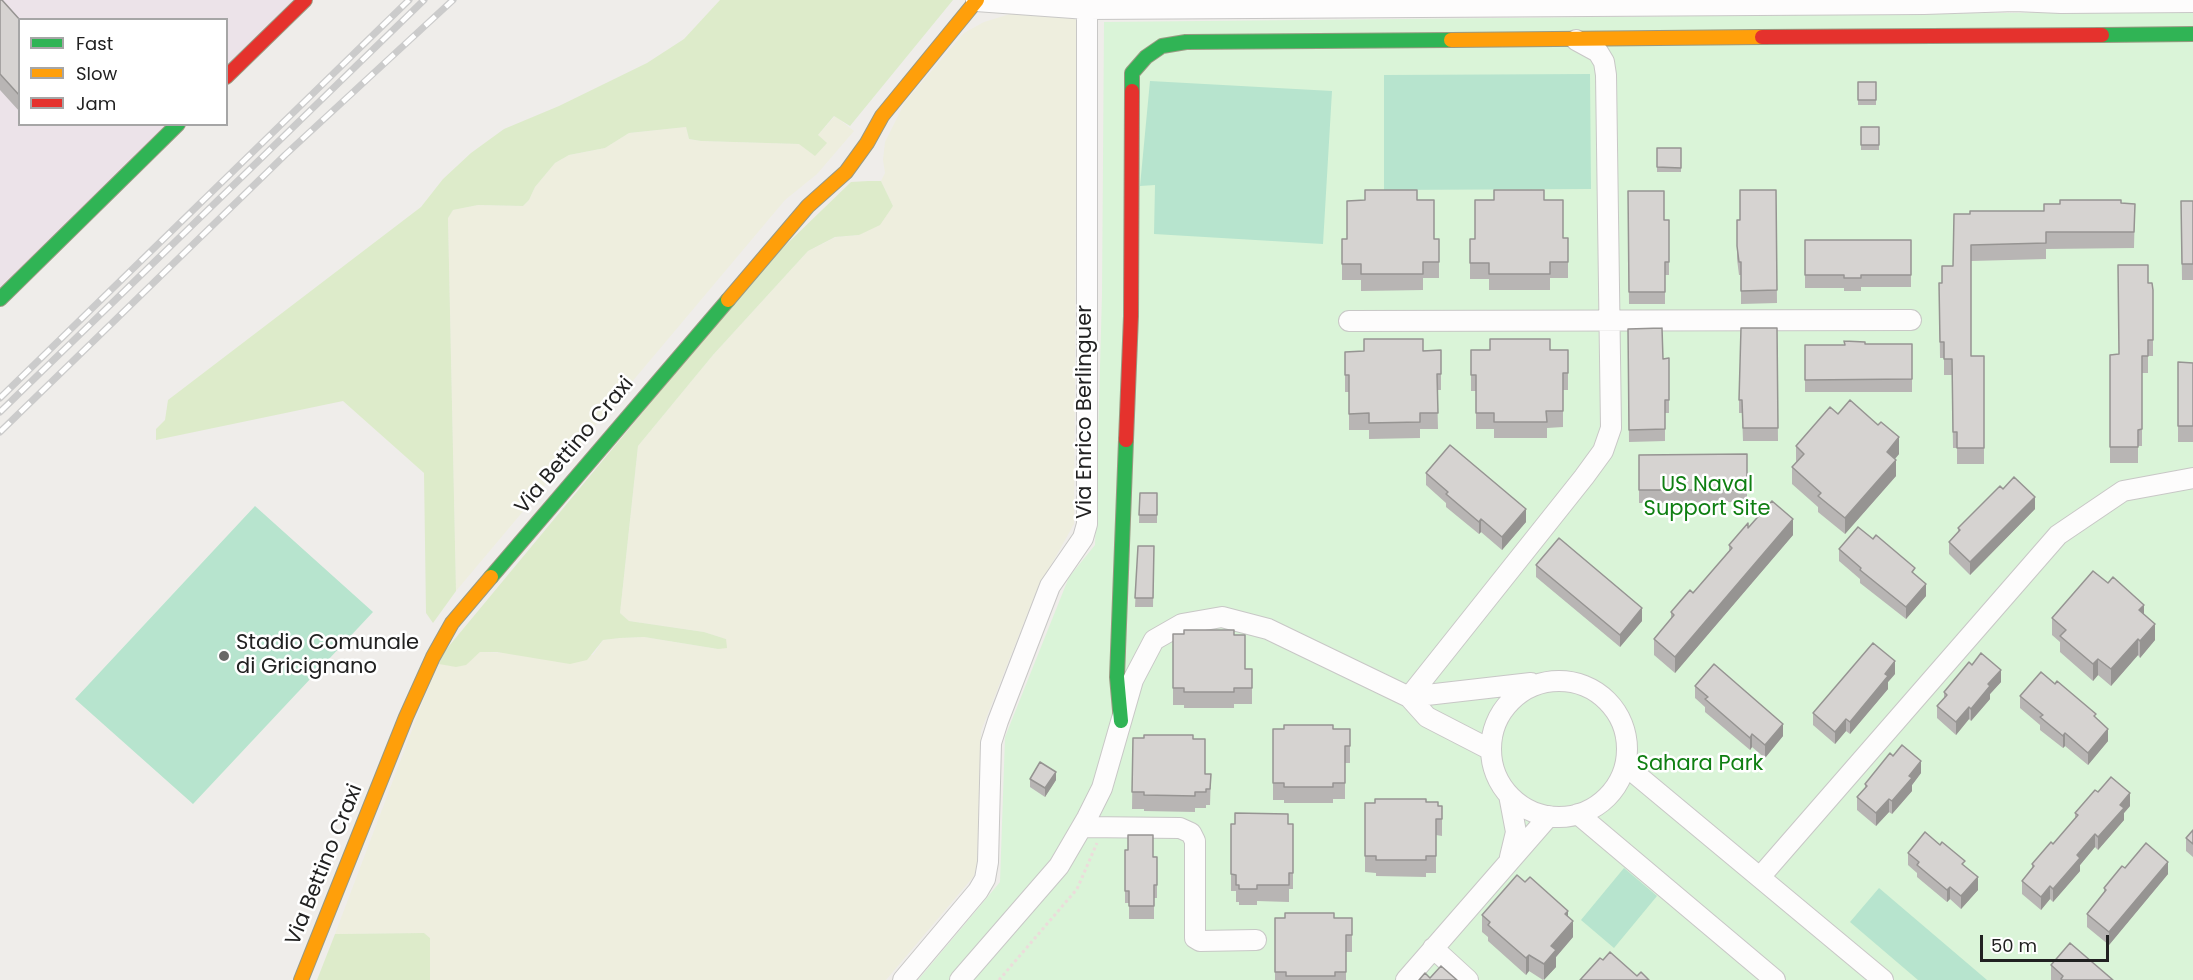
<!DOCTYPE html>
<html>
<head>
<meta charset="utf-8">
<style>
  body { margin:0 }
  #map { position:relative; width:2193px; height:980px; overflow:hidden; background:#efedea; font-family:Poppins,sans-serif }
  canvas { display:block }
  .legend { position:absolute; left:18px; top:18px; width:210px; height:108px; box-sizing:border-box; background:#fff; border:2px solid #a6a6a6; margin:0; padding:8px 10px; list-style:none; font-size:18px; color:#212121 }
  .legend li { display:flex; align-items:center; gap:12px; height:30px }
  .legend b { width:30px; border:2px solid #a6a6a6 }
  .scale { position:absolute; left:1980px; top:935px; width:129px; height:27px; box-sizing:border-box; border:3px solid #212121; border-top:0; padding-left:8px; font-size:18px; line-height:21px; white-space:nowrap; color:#212121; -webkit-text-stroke:4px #fff; paint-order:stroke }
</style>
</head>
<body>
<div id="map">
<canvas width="2193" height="980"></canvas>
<ul class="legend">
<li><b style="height:8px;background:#30b455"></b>Fast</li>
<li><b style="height:8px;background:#ff9f0a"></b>Slow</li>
<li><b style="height:8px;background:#e5322d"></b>Jam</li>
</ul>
<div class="scale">50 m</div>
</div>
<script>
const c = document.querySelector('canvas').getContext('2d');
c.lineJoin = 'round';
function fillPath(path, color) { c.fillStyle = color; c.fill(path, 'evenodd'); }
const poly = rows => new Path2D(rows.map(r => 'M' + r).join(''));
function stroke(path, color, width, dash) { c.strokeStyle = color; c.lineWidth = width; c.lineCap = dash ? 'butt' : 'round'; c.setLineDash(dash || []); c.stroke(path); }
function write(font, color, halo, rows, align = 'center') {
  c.font = font + ' Poppins,sans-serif'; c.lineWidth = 5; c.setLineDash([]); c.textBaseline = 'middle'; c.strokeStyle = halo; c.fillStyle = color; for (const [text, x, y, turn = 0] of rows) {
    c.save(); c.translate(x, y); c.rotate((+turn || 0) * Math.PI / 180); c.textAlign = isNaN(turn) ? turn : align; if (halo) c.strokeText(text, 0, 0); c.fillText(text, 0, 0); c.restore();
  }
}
fillPath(poly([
  [0,0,305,0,227,77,226,20,20,20,20,124,178,125,0,299]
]), '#ece3e9');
fillPath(poly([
  [1065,13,1074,15,1077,23,1074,524,1036,592,981,731,977,864,974,876,886,980,430,980,430,938,424,933,335,934,426,693,439,664,471,659,480,652,593,655,603,640,620,638,644,637,718,649,726,639,704,632,629,621,620,613,638,446,713,355,808,251,836,237,859,235,893,206,881,181,885,173,883,160,885,142,905,102,964,33,984,22,1010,14],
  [835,116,854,131,817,174,785,200,456,591,448,218,453,210,478,205,523,206,529,200,535,187,555,163,569,155,605,148,629,133,686,127,689,139,701,141,799,144,818,135]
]), '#eeeede');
fillPath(poly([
  [720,0,953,0,850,126,834,116,818,135,827,143,815,156,799,144,701,141,689,139,686,127,629,133,605,148,569,155,555,163,535,187,529,200,523,206,478,205,453,210,448,218,456,591,433,623,426,613,424,473,343,401,156,440,156,429,165,420,168,400,421,207,443,179,471,153,504,129,559,106,647,63,684,39],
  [868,181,881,181,893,206,880,225,859,235,835,237,808,251,713,355,638,446,620,613,629,621,704,632,726,639,727,648,718,649,644,637,620,638,603,640,587,660,570,664,497,652,480,652,466,665,456,667,439,664,444,652,764,266,851,182],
  [424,933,430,938,430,980,317,980,335,934]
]), '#ddebca');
fillPath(poly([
  [2193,11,2193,980,918,980,1000,882,1005,737,1069,577,1095,545,1102,295,1104,22]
]), '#daf4d8');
fillPath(poly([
  [1590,74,1591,189,1384,190,1384,75],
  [1150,81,1332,91,1323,244,1154,234,1155,185,1140,186],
  [255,506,373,612,193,804,75,699],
  [1624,868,1657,896,1614,948,1581,920],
  [1879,888,1987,980,1918,980,1850,922]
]), '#b7e4ce');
const street = poly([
  [976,1,1087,9,1924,4,2015,1,2061,3,2193,2],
  [1349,321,1911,320],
  '1491 749a68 68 0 1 1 136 0a68 68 0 1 1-136 0Z',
  [1409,697,1584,477,1603,451,1611,428,1606,75,1604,62,1598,52,1576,40],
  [1409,697,1531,683],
  [1626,766,1883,980],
  [1509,795,1516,832,1510,857],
  [1578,814,1775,980],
  [1082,827,1180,828,1191,833,1195,841,1195,938,1200,941,1256,940],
  [1760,877,2058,535,2123,491,2193,478],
  [1433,948,1468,980],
  [903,980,978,891,985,879,988,862,991,743,998,721,1050,586,1083,538,1087,524,1087,9],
  [960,980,1059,866,1087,818,1102,788,1133,680,1154,640,1182,624,1222,617,1268,629,1409,697,1427,717,1491,750],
  [1406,980,1549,816]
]);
const fast = poly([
  [2102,35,2193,34],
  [1132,91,1132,73,1146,57,1162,46,1186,42,1451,40],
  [0,299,178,124],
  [491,577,728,300],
  [1121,721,1117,677,1126,440]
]);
const slow = poly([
  [1451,40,1762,37],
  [728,300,808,206,846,172,867,143,882,116,977,0],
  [301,980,406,717,433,657,452,623,491,577]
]);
const jam = poly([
  [1762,37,2102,35],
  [226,77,305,0],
  [1126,440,1131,316,1132,91]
]);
stroke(street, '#c8c7c6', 22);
stroke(fast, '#999982', 16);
stroke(slow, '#999982', 16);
stroke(jam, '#999982', 16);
stroke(poly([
  [999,980,1077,889,1097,843]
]), '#ecdcdb', 3, [3, 3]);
stroke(street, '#fdfcfc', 20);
stroke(fast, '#30b455', 14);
stroke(slow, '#ff9f0a', 14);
stroke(jam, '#e5322d', 14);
const rail = poly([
  [0,398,409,0],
  [0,412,424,0],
  [0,432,285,155,453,0]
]);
stroke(rail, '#cbcbcb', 7);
stroke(rail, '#fff', 4.5, [14]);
fillPath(poly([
  [0,0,20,20,20,112,0,90],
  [1858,82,1876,82,1876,105,1858,105],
  [1861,127,1879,127,1879,150,1861,150],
  [1657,148,1681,148,1681,172,1657,172],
  [1776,190,1777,303,1741,304,1741,275,1739,275,1737,259,1737,220,1740,220],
  [1628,191,1664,220,1669,220,1669,275,1665,275,1665,304,1629,304],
  [1365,200,1417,200,1434,239,1439,239,1439,278,1423,278,1423,290,1361,291,1361,280,1342,280,1342,239,1347,239],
  [1544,200,1563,238,1568,238,1568,278,1550,278,1550,290,1489,290,1489,279,1470,279,1470,239,1475,239],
  [2181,201,2193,201,2193,280,2182,280],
  [2121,203,2135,204,2134,248,2046,249,2046,259,1971,261,1971,356,1984,356,1984,464,1957,464,1957,448,1953,448,1952,375,1944,375,1944,358,1940,358,1939,283,1942,283,1953,266,1970,214,2044,211],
  [1805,240,1911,240,1911,287,1861,287,1861,291,1844,291,1844,288,1805,288],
  [2148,283,2153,290,2153,356,2148,356,2148,373,2142,373,2142,446,2138,446,2138,463,2110,463,2110,355,2119,354],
  [1777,328,1778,441,1743,441,1742,413,1739,413,1739,400],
  [1628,329,1663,359,1669,358,1669,413,1665,413,1665,441,1629,442],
  [1844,341,1865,344,1912,344,1912,392,1805,392,1805,345,1844,345],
  [1441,350,1441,390,1437,390,1438,429,1420,429,1420,438,1369,439,1369,430,1349,430,1349,392,1345,392,1345,352],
  [1471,350,1568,350,1568,390,1563,390,1563,427,1547,428,1547,438,1494,438,1494,429,1476,429,1476,391,1471,391],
  [2178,362,2193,363,2193,442,2178,442],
  [1838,414,1878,425,1899,454,1895,459,1896,476,1845,534,1818,512,1818,507,1792,484,1792,467,1796,463,1796,446],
  [1747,454,1747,502,1639,503,1639,455],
  [1426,473,1526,522,1502,550,1481,532,1479,534,1446,507,1446,503,1426,485],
  [2003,489,2035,509,1970,575,1949,554,1949,542,1958,532,1958,528],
  [1140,493,1157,493,1157,523,1139,523],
  [1748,528,1793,535,1675,673,1654,655,1654,639,1671,619,1671,612,1693,593,1729,551,1729,545],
  [1138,546,1154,546,1153,607,1135,607],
  [1839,549,1915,575,1926,596,1906,619,1860,583,1860,579,1839,561],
  [1536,565,1642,621,1620,647,1536,577],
  [2144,614,2155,640,2140,658,2138,655,2111,686,2098,675,2093,681,2060,652,2060,642,2052,635,2052,618],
  [1173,634,1234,635,1245,669,1252,669,1252,704,1234,704,1234,708,1184,708,1184,705,1173,705],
  [1972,665,2001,682,1990,694,1990,699,1971,721,1969,719,1956,735,1937,718,1937,706,1944,698,1944,692],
  [1895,674,1888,682,1888,689,1850,734,1846,731,1835,744,1813,725,1813,713],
  [1695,686,1783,736,1765,758,1752,747,1750,750,1705,712,1705,707,1695,698],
  [2020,696,2096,718,2108,741,2088,765,2065,746,2063,748,2040,730,2040,725,2020,708],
  [1273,729,1350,729,1350,763,1345,763,1345,799,1333,799,1333,803,1284,803,1284,800,1273,800],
  [1133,738,1193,739,1205,774,1211,774,1210,805,1206,805,1206,808,1195,808,1195,812,1144,811,1144,809,1132,809],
  [1893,756,1921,773,1912,785,1912,791,1892,814,1889,812,1876,826,1857,810,1857,797,1865,789,1865,784],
  [1030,779,1056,780,1045,797,1030,787],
  [1365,803,1438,806,1442,819,1442,836,1436,835,1436,873,1426,873,1426,877,1376,876,1376,873,1365,872],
  [2130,806,2124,813,2124,820,2098,850,2095,847,2080,865,2080,871,2053,902,2050,899,2041,910,2022,894,2022,881,2032,869,2032,864,2053,844,2075,818,2075,813],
  [1231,824,1293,824,1293,889,1289,889,1289,902,1257,901,1257,905,1239,905,1239,902,1236,902,1236,891,1231,891],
  [2193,830,2193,857,2186,851,2186,838],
  [1125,850,1157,857,1157,898,1154,898,1154,919,1129,919,1129,903,1125,903],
  [1908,853,1965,866,1978,890,1961,909,1950,899,1947,902,1917,877,1917,873,1908,865],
  [2125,868,2168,874,2109,945,2087,927,2087,914,2104,894,2104,888],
  [1482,915,1568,916,1573,937,1556,957,1556,967,1543,980,1529,971,1526,975,1488,941,1488,937,1482,932],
  [1275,918,1352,918,1352,952,1346,952,1346,980,1275,980],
  [2051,965,2113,980,2051,980]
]), '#b8b5b4');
fillPath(poly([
  [1899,437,1899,454,1887,468,1887,452],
  [1896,460,1896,476,1845,534,1845,518],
  [2035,497,2035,509,1970,575,1970,562],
  [1526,509,1526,522,1502,550,1502,537],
  [1481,519,1481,532,1479,534,1479,522],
  [1793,519,1793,535,1675,673,1675,657],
  [1926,584,1926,596,1906,619,1906,607],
  [2144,605,2144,621,2139,610],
  [1642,608,1642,621,1620,647,1620,635],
  [2155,624,2155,640,2140,658,2140,641],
  [2138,639,2138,655,2111,686,2111,669],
  [2098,659,2098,675,2093,681,2093,664],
  [1895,661,1895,674,1888,682,1888,689,1850,734,1850,722],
  [2001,670,2001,682,1990,694,1990,699,1971,721,1971,709,1988,684],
  [1969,707,1969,719,1956,735,1956,722],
  [1846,719,1846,731,1835,744,1835,732],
  [1783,724,1783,736,1765,758,1765,745],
  [2108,729,2108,741,2088,765,2088,753],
  [2065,733,2065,746,2063,748,2063,736],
  [1752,734,1752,747,1750,750,1750,738],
  [1921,761,1921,773,1912,785,1912,791,1892,814,1892,801,1909,776],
  [1056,772,1056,780,1045,797,1045,788],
  [2130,793,2130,806,2124,813,2124,820,2098,850,2098,837,2120,805],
  [1889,799,1889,812,1876,826,1876,813],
  [2095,834,2095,847,2080,865,2080,871,2053,902,2053,889,2077,855],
  [2168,862,2168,874,2109,945,2109,932],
  [1978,877,1978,890,1961,909,1961,896],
  [2050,886,2050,899,2041,910,2041,897],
  [1950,887,1950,899,1947,902,1947,890],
  [1568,911,1568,927,1573,921,1573,937,1556,957,1556,967,1544,980,1544,964,1565,914],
  [1529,955,1529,971,1526,975,1526,958]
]), '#969492');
const building = poly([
  [0,0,2,0,20,20,20,96,0,74,0,0],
  [1858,82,1876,82,1876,100,1858,100,1858,82],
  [1861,127,1879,127,1879,145,1861,145,1861,127],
  [1657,148,1681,148,1681,168,1657,167,1657,148],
  [1365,190,1417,190,1417,200,1434,200,1434,239,1439,239,1439,262,1423,262,1423,274,1361,274,1361,264,1342,264,1342,239,1347,239,1347,201,1365,200,1365,190],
  [1494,190,1544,190,1544,200,1563,200,1563,238,1568,238,1568,262,1550,262,1550,274,1489,274,1489,263,1470,263,1470,239,1475,239,1475,200,1494,200,1494,190],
  [1740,190,1776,190,1777,290,1741,291,1741,262,1739,262,1737,246,1737,220,1740,220,1740,190],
  [1628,191,1664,191,1664,220,1669,220,1669,262,1665,262,1665,292,1629,292,1628,191],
  [2060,200,2121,200,2121,203,2135,204,2134,232,2046,232,2046,243,1971,245,1971,356,1984,356,1984,448,1957,448,1957,432,1953,432,1952,359,1944,359,1944,342,1940,342,1939,283,1942,283,1942,266,1953,266,1954,214,1970,214,1970,211,2044,211,2044,204,2060,204,2060,200],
  [2181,201,2193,201,2193,264,2182,264,2181,201],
  [1805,240,1911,240,1911,275,1861,275,1861,278,1844,278,1844,275,1805,275,1805,240],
  [2118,265,2148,265,2148,283,2152,283,2153,290,2153,340,2148,340,2148,356,2142,356,2142,429,2138,430,2138,447,2110,447,2110,355,2119,354,2118,265],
  [1662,328,1663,359,1669,358,1669,400,1665,400,1665,429,1629,430,1628,329,1662,328],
  [1741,328,1777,328,1778,428,1743,428,1742,400,1739,400,1741,328],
  [1364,339,1423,339,1423,351,1441,350,1441,374,1437,374,1438,413,1420,413,1420,422,1369,423,1369,413,1349,414,1349,375,1345,375,1345,352,1364,351,1364,339],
  [1490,339,1550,339,1550,350,1568,350,1568,373,1563,373,1563,411,1546,411,1547,422,1494,422,1494,413,1476,413,1476,375,1471,375,1471,350,1490,350,1490,339],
  [1844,341,1865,342,1865,344,1912,344,1912,379,1805,380,1805,345,1845,345,1844,341],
  [2178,362,2193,363,2193,426,2178,426,2178,362],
  [1850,400,1878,425,1881,422,1899,437,1887,452,1896,460,1845,518,1818,496,1821,493,1792,467,1804,454,1796,446,1830,407,1838,414,1850,400],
  [1450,445,1526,509,1502,537,1481,519,1479,522,1446,494,1448,492,1426,473,1450,445],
  [1747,454,1747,490,1639,490,1639,455,1747,454],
  [2014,477,2035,497,1970,562,1949,542,1960,530,1958,528,2000,486,2003,489,2014,477],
  [1140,493,1157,493,1157,515,1139,515,1140,493],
  [1772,501,1793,519,1675,657,1654,639,1674,615,1671,612,1690,590,1693,593,1732,548,1729,545,1748,523,1748,528,1772,501],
  [1858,527,1873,539,1876,535,1915,568,1912,572,1926,584,1906,607,1860,570,1861,568,1839,549,1858,527],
  [1559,538,1642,608,1620,635,1536,565,1559,538],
  [1138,546,1154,546,1153,598,1135,598,1138,546],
  [2093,571,2108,583,2113,577,2144,605,2139,610,2155,624,2140,641,2138,639,2111,669,2098,659,2093,664,2060,636,2066,630,2052,618,2093,571],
  [1184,630,1234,630,1234,635,1245,635,1245,669,1252,669,1252,688,1234,688,1234,692,1184,692,1184,688,1173,688,1173,634,1184,634,1184,630],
  [1873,643,1895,661,1885,674,1888,676,1850,722,1846,719,1835,732,1813,713,1873,643],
  [1981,653,2001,670,1988,684,1990,686,1971,709,1969,707,1956,722,1937,706,1947,695,1944,692,1969,662,1972,665,1981,653],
  [1714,664,1783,724,1765,745,1752,734,1750,738,1705,699,1708,697,1695,686,1714,664],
  [2041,672,2055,684,2057,681,2096,714,2094,716,2108,729,2088,753,2065,733,2063,736,2040,717,2043,715,2020,696,2041,672],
  [1284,725,1333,725,1333,729,1350,729,1350,746,1345,746,1345,783,1333,783,1333,787,1284,787,1284,783,1273,783,1273,729,1284,729,1284,725],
  [1144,735,1193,735,1193,739,1205,739,1205,774,1211,774,1210,789,1206,789,1206,792,1195,792,1195,796,1144,795,1144,792,1132,792,1133,738,1144,738,1144,735],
  [1902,745,1921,761,1909,776,1912,778,1892,801,1889,799,1876,813,1857,797,1867,786,1865,784,1890,753,1893,756,1902,745],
  [1040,762,1056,772,1045,788,1030,779,1040,762],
  [2111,777,2130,793,2120,805,2124,808,2098,837,2095,834,2077,855,2080,858,2053,889,2050,886,2041,897,2022,881,2034,866,2032,864,2051,842,2053,844,2078,815,2075,813,2095,790,2098,792,2111,777],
  [1375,799,1426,799,1426,802,1438,802,1438,806,1442,806,1442,819,1436,819,1436,856,1426,856,1426,860,1376,860,1376,856,1365,856,1365,803,1375,803,1375,799],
  [1235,813,1288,814,1288,824,1293,824,1293,873,1289,873,1289,885,1257,885,1257,889,1239,889,1239,885,1236,885,1236,875,1231,874,1231,824,1235,824,1235,813],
  [2193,830,2193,844,2186,838,2193,830],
  [1925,832,1940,845,1942,842,1965,861,1962,864,1978,877,1961,896,1950,887,1947,890,1917,865,1919,862,1908,853,1925,832],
  [1128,835,1153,835,1153,857,1157,857,1157,885,1154,885,1154,906,1129,906,1129,891,1125,891,1125,850,1128,850,1128,835],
  [2146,843,2168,862,2109,932,2087,914,2106,890,2104,888,2122,866,2125,868,2146,843],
  [1517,875,1525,882,1530,877,1568,911,1565,914,1573,921,1551,946,1556,950,1544,964,1529,955,1526,958,1488,925,1490,922,1482,915,1517,875],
  [1285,913,1334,913,1334,918,1352,918,1352,935,1346,935,1346,972,1335,972,1335,976,1286,976,1286,972,1275,972,1275,918,1285,918,1285,913],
  [2070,943,2113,980,2062,980,2061,979,2063,976,2051,965,2070,943],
  [1610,952,1637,976,1641,972,1649,980,1580,980,1600,958,1603,960,1610,952],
  [1441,966,1457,980,1419,980,1425,973,1430,978,1441,966]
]);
fillPath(building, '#d6d3d1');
stroke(building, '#969492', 1.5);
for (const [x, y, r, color] of [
  [224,656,6,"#696867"]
]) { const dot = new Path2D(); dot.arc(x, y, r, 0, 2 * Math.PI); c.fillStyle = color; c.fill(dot); stroke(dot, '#fff', 2); }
write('21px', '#212121', '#fff', [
  ["Via Enrico Berlinguer",1086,412,-90],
  ["Via Bettino Craxi",575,446,-50],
  ["Via Bettino Craxi",325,865,-68]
]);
write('21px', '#0f7f12', '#fff', [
  ["US Naval",1707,486],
  ["Support Site",1707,510],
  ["Sahara Park",1700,765]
]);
write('21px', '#212121', '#fff', [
  ["Stadio Comunale",236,644],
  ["di Gricignano",236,668]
], 'left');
</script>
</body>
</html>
